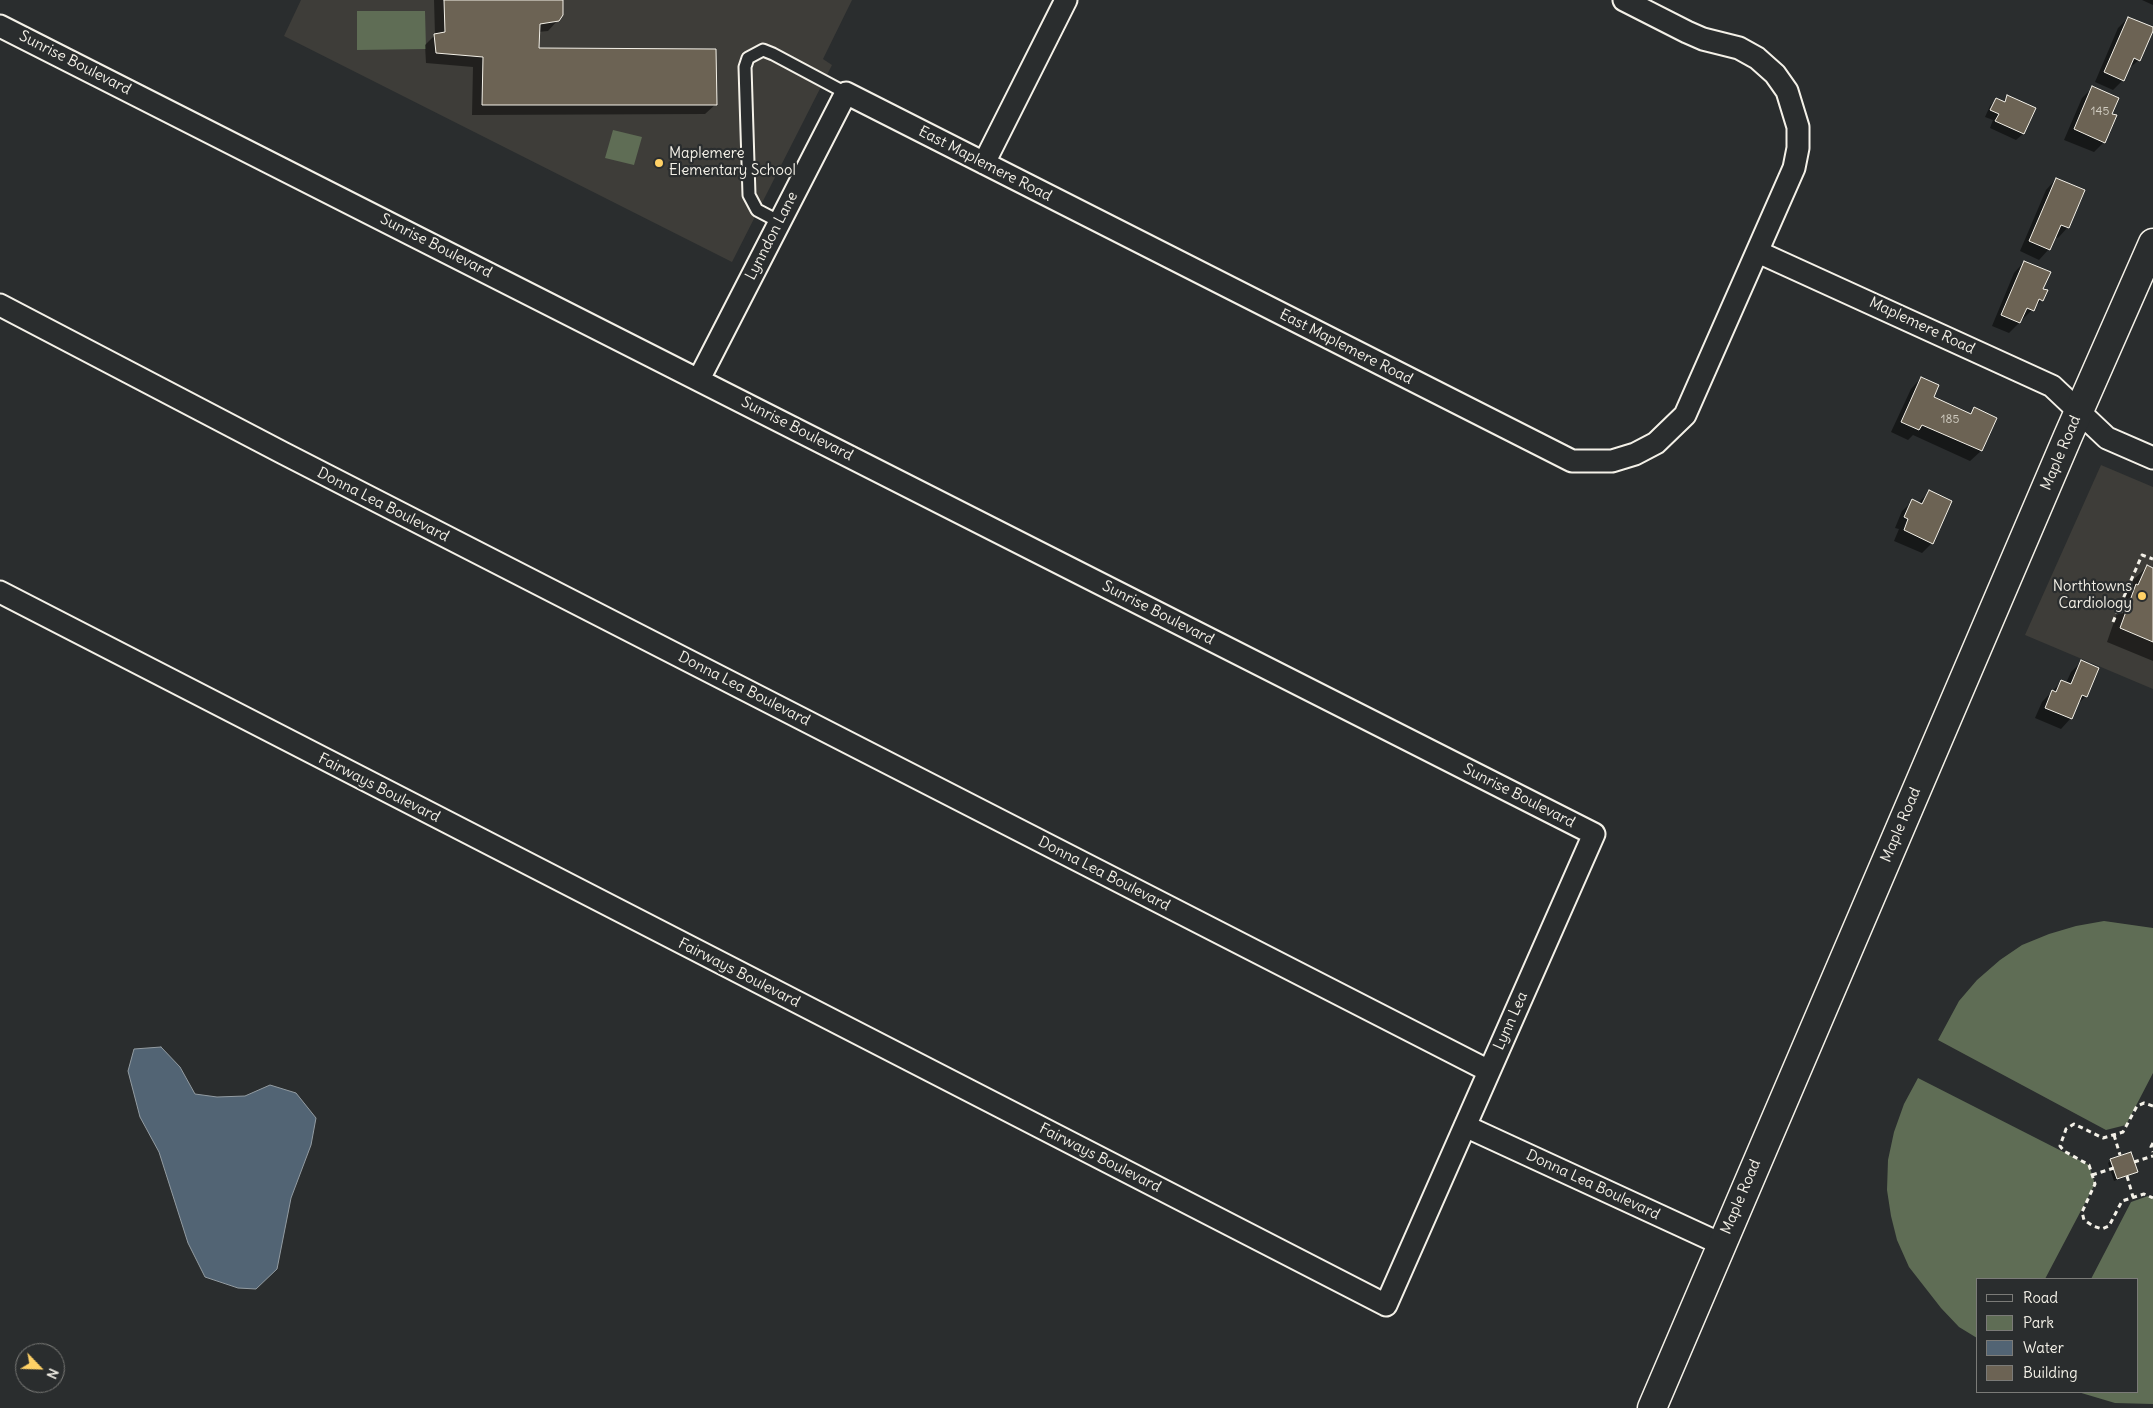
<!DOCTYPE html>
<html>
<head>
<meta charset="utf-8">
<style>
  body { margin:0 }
  #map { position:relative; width:2153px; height:1408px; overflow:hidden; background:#2a2d2e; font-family:Delius,sans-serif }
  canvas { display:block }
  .legend { position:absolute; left:1976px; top:1278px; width:162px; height:115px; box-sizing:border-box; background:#2a2d2e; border:1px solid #7b7b78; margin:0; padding:6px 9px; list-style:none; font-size:15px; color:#f4f1e8 }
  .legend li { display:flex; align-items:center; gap:10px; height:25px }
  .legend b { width:25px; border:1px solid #7b7b78 }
  .north { position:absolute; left:15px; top:1343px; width:50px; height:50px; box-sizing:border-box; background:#2a2d2e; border:1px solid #7b7b78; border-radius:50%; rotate:114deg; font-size:14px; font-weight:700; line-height:20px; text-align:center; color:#f4f1e8 }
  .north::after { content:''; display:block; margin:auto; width:18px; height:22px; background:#ffd166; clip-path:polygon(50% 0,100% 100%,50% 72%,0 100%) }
</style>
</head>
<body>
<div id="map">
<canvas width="2153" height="1408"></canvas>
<ul class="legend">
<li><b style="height:6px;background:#2a2d2e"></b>Road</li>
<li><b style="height:14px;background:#5f6d55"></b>Park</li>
<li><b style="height:14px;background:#526474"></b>Water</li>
<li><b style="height:14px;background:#6c6354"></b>Building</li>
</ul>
<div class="north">N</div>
</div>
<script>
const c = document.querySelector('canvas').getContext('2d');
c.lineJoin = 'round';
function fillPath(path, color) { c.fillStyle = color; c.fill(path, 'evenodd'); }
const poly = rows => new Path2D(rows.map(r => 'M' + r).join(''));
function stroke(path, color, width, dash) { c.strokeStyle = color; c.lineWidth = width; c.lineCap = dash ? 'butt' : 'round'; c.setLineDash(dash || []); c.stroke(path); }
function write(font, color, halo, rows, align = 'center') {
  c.font = font + ' Delius,sans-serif'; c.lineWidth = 4.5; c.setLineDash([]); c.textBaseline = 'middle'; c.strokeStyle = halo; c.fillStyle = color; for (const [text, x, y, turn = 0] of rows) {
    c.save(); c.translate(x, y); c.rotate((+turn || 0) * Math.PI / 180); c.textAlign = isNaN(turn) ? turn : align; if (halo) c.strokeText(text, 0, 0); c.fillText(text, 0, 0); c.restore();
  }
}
fillPath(poly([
  [301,0,852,0,823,59,832,65,732,262,284,36],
  [2101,465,2153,487,2153,689,2025,635]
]), '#3e3d39');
fillPath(poly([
  [357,11,425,11,426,49,357,50],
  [613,130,642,137,634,165,605,158],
  [2104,921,2153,928,2153,1073,2126,1125,2106,1130,1938,1040,1959,1001,1977,980,2000,960,2022,945,2049,934,2076,926],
  [1918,1078,2089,1165,2095,1184,2045,1279,1977,1279,1977,1338,1959,1327,1941,1308,1909,1267,1897,1240,1891,1216,1887,1190,1888,1160,1894,1132,1904,1104],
  [2148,1196,2153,1199,2153,1404,2115,1403,2078,1392,2137,1392,2137,1279,2091,1279,2131,1202]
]), '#5f6d55');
const water = poly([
  [161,1047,180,1067,195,1094,217,1097,245,1096,270,1085,296,1093,316,1118,311,1145,291,1198,277,1269,256,1289,238,1288,205,1277,188,1243,159,1152,140,1117,128,1071,134,1049,161,1047]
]);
fillPath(water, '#526474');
stroke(water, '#939ca2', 1);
fillPath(poly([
  [434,0,562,0,558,20,548,31,538,32,537,49,716,104,705,114,472,115,473,67,426,63,425,45,435,35],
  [2142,0,2153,0,2153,5],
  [2128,18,2139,60,2127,70,2123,80,2113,90,2095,82,2118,28],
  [2092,88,2110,114,2104,142,2094,152,2064,140,2082,98],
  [2008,97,2034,109,2023,134,2016,140,1990,128,1993,120,1985,117,1990,106,1996,99,2002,102],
  [2056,179,2068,227,2058,238,2055,236,2049,249,2039,260,2020,251,2046,190],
  [2024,262,2042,289,2042,300,2009,333,1992,326,2014,273],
  [1921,378,1932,398,1969,414,1974,409,1995,418,1981,451,1970,461,1913,435,1908,440,1891,432,1911,389],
  [1929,492,1932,543,1922,553,1894,541,1899,529,1895,528,1902,511,1913,501,1918,503],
  [2147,567,2153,569,2153,661,2107,642,2122,599,2127,594,2133,580],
  [2081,662,2086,696,2076,706,2071,718,2061,729,2035,718,2042,702,2062,681,2066,683,2071,672],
  [2111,1160,2136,1172,2114,1181,2108,1163]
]), '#0007');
const building = poly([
  [444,0,563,0,563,15,559,21,540,24,539,48,716,49,717,105,482,105,483,57,436,53,434,34,445,32,444,0],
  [2128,17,2153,27,2153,31,2140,61,2134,58,2124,81,2104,72,2128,17],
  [2092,86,2119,98,2112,114,2117,115,2105,143,2074,129,2092,86],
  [2007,95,2036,108,2024,134,1995,121,1999,114,1990,110,1996,98,2005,102,2007,95],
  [2056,178,2085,190,2069,228,2061,225,2050,250,2029,241,2056,178],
  [2024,261,2051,272,2043,289,2048,290,2043,301,2039,299,2034,311,2027,308,2020,323,2001,315,2024,261],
  [1921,377,1939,385,1934,397,1971,414,1974,407,1997,418,1982,451,1922,425,1919,430,1901,422,1921,377],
  [1929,490,1952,501,1933,544,1904,530,1908,519,1904,517,1912,499,1922,504,1929,490],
  [2147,565,2153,568,2153,642,2120,628,2136,584,2138,585,2147,565],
  [2081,660,2099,668,2087,697,2082,695,2072,719,2045,708,2052,690,2056,692,2061,680,2071,684,2081,660],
  [2131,1152,2138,1172,2117,1179,2110,1159,2131,1152]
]);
fillPath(building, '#6c6354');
stroke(building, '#f4f1e8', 1);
const lane = poly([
  [780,222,757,210,749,195,745,67,748,58,763,50,773,54,846,93]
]);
const street = poly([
  [0,26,1594,834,1386,1305,0,592],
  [984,163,1066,0],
  [1758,252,2052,386,2107,438,2153,458],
  [0,305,283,453,1489,1071],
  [699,379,846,93,1572,461,1612,461,1635,454,1656,443,1685,415,1794,168,1798,148,1798,127,1787,91,1775,74,1757,58,1739,48,1703,39,1687,32,1624,0],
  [1465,1126,1721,1244]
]);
const secondary = poly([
  [1652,1408,2068,436,2153,243]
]);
stroke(lane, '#f4f1e8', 15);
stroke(street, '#f4f1e8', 25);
stroke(secondary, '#f4f1e8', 31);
stroke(poly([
  [2118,610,2126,613],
  [2113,622,2142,555,2153,559],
  [2153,1106,2144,1103,2137,1106,2123,1132,2103,1138,2074,1124,2066,1129,2060,1146,2064,1151,2089,1165,2095,1184,2082,1212,2084,1220,2093,1226,2102,1229,2109,1226,2122,1201,2144,1194,2153,1198],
  [2114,1135,2120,1155],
  [2153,1143,2151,1147,2153,1152],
  [2134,1162,2153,1156],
  [2092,1175,2114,1168],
  [2127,1176,2133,1197]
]), '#f4f1e8', 3, [5, 4]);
stroke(lane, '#2a2d2e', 11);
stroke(street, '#2a2d2e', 21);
stroke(secondary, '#2a2d2e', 28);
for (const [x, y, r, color] of [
  [659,163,5,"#ffd166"],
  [2142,596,5,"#ffd166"]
]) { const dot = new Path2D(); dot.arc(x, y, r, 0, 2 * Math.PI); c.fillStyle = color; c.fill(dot); stroke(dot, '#2a2d2e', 2); }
write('12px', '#d2cec3', null, [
  ["145",2100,112],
  ["185",1950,420]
]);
write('15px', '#f4f1e8', '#2a2d2e', [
  ["Sunrise Boulevard",75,63,27],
  ["East Maplemere Road",985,164,27],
  ["Lynndon Lane",772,236,-63],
  ["Sunrise Boulevard",436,246,27],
  ["Maplemere Road",1922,326,25],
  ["East Maplemere Road",1346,347,27],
  ["Sunrise Boulevard",797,429,27],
  ["Maple Road",2061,453,-67],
  ["Donna Lea Boulevard",383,505,27],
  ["Sunrise Boulevard",1158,613,27],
  ["Donna Lea Boulevard",744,689,27],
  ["Fairways Boulevard",379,788,27],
  ["Sunrise Boulevard",1519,796,27],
  ["Maple Road",1901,825,-67],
  ["Donna Lea Boulevard",1104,874,27],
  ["Fairways Boulevard",739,973,27],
  ["Lynn Lea",1511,1021,-66],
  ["Fairways Boulevard",1100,1158,27],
  ["Donna Lea Boulevard",1593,1185,25],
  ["Maple Road",1741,1197,-67]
]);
write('15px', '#f4f1e8', '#2a2d2e', [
  ["Maplemere",669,154],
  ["Elementary School",669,171],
  ["Northtowns",2132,587,"right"],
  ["Cardiology",2132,604,"right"]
], 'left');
</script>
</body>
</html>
